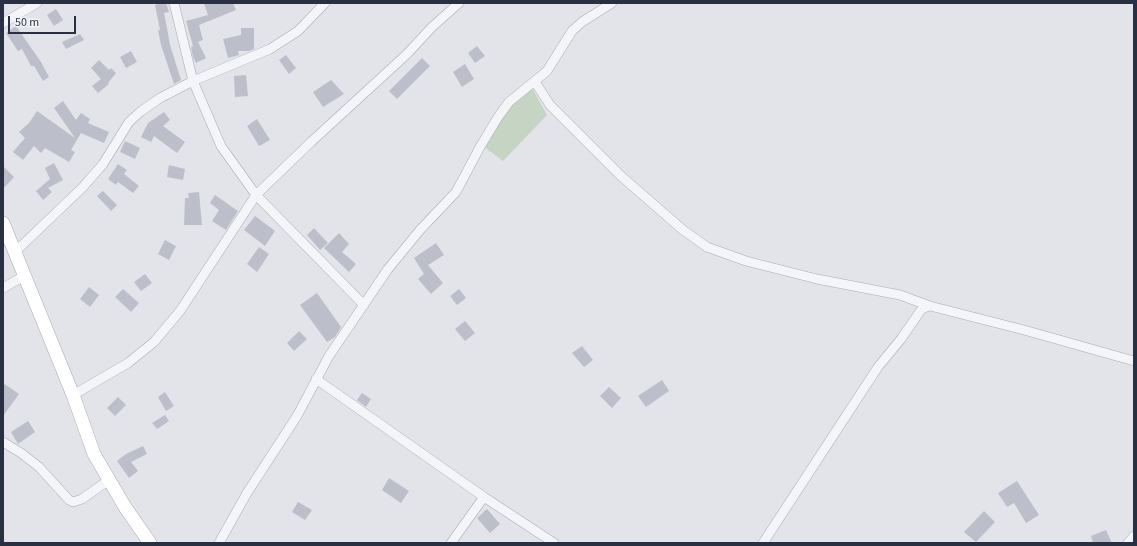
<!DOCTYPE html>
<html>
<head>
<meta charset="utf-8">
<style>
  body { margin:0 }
  #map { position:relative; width:1137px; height:546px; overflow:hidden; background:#e2e4ea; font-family:"Source Sans 3",sans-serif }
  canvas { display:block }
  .frame { position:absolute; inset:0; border:4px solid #293042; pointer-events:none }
  .scale { position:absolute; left:8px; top:16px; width:68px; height:18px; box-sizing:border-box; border:2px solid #293042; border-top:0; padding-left:5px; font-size:12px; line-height:14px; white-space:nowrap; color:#293042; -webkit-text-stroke:3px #f1f3f8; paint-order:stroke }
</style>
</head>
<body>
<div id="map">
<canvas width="1137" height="546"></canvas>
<div class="frame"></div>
<div class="scale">50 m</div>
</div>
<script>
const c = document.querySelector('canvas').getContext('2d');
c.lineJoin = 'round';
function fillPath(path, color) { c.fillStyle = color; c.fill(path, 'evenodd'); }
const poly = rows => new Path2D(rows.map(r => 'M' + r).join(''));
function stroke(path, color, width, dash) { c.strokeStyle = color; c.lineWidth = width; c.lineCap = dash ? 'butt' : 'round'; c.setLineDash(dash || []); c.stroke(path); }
fillPath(poly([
  [532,88,547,115,503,161,483,146,509,105]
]), '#c5d4c3');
fillPath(poly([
  [161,3,166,3,169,12,164,13,167,28,170,45,181,80,174,84,161,45,158,30,160,30,155,5],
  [204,3,233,3,236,10,199,25,203,40,198,42,206,58,196,63,193,57,191,47,193,46,186,21,208,15],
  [56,9,63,20,54,26,47,15],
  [16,26,41,62,49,77,43,81,34,66,31,66,22,49,18,51,6,33],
  [241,28,254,28,254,49,249,51,238,51,239,55,228,58,223,39,241,35],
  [80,34,84,40,66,49,62,42],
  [477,46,485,56,475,63,468,53],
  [131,51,137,62,126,68,120,57],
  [286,55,296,68,289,74,279,60],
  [422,58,430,66,397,99,389,91],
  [99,60,109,70,111,68,116,73,108,83,109,84,98,93,92,86,101,79,91,68],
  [465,64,474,79,462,87,453,72],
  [246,75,248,96,235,97,234,76],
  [331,80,344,94,323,107,313,92],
  [63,101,76,120,81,113,90,119,88,123,109,132,104,143,81,133,71,150,75,152,69,162,45,148,41,153,34,146,23,160,13,152,25,138,19,132,29,123,37,111,75,138,54,108],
  [164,112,170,120,163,126,185,142,177,153,154,136,151,142,141,137,148,123],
  [257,119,270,140,259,146,247,126],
  [125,141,140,148,135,159,120,152],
  [54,163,63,180,48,188,52,192,43,200,36,191,50,179,45,168],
  [118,164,127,170,124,174,139,186,133,193,118,182,116,185,108,179],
  [169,165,185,169,183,180,167,177],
  [3,166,14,177,3,189],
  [103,191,117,205,111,211,97,196],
  [199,192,202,225,184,225,185,198,189,198,188,193],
  [215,195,238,211,226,230,212,221,219,210,210,203],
  [255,216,275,231,265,246,244,230],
  [314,228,328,243,320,250,307,235],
  [339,233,349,244,342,252,356,264,349,272,324,248],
  [165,240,176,246,169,260,158,254],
  [436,243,444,255,428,265,443,283,431,294,418,279,424,274,414,258],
  [259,247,269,254,257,272,247,264],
  [145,274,152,283,141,291,134,282],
  [89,287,99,295,90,307,80,299],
  [123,289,139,303,131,312,115,297],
  [459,289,466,298,457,305,450,296],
  [317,293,341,327,335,337,327,342,300,305],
  [465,321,475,333,465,341,455,329],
  [299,331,307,339,294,351,287,343],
  [582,346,593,360,584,367,572,353],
  [662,380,669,391,646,407,638,396],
  [3,383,19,394,3,416],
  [609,387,621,398,612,408,600,396],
  [165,392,174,406,166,411,158,397],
  [362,393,371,399,366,407,357,400],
  [118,397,126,405,115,416,107,408],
  [165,415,169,421,157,429,152,423],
  [28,421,35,432,18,444,11,432],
  [143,446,147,454,131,462,138,471,129,478,117,461,126,454],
  [389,478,409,491,401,503,382,490],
  [1017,481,1039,515,1026,523,1014,503,1007,507,998,493],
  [298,502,312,510,305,520,292,512],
  [487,509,500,524,490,533,477,518],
  [984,511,995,522,976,542,964,532],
  [1106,530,1112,543,1093,543,1091,536]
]), '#bcbfca');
const street = poly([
  [174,3,193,81,221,146,256,195,364,305],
  [3,23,37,3],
  [535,82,550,105,621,176,683,230,707,247,746,261,817,279,900,295,930,306],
  [15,252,83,187,103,164,129,122,140,112,160,98,193,81,270,49,298,31,325,3],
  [3,288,24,276],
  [316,379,484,497,554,543],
  [73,395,128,363,154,342,180,311,256,195,311,142,407,54,432,27,459,3],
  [3,442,21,453,39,467,69,500,73,502,82,499,109,480],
  [219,543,247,493,297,416,329,356,388,269,420,230,456,192,480,147,498,117,509,102,547,71,572,31,582,22,612,3],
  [451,543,484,497],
  [763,543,878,367,901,339,921,310,926,307,930,306,1024,330,1134,361],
  [1128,543,1134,536]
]);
const secondary = poly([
  [3,223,73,395,94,454,125,507,150,543]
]);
stroke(street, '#a7aab4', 10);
stroke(secondary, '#a7aab4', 14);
stroke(street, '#f4f5f8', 9);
stroke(secondary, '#fff', 13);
</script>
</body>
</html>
